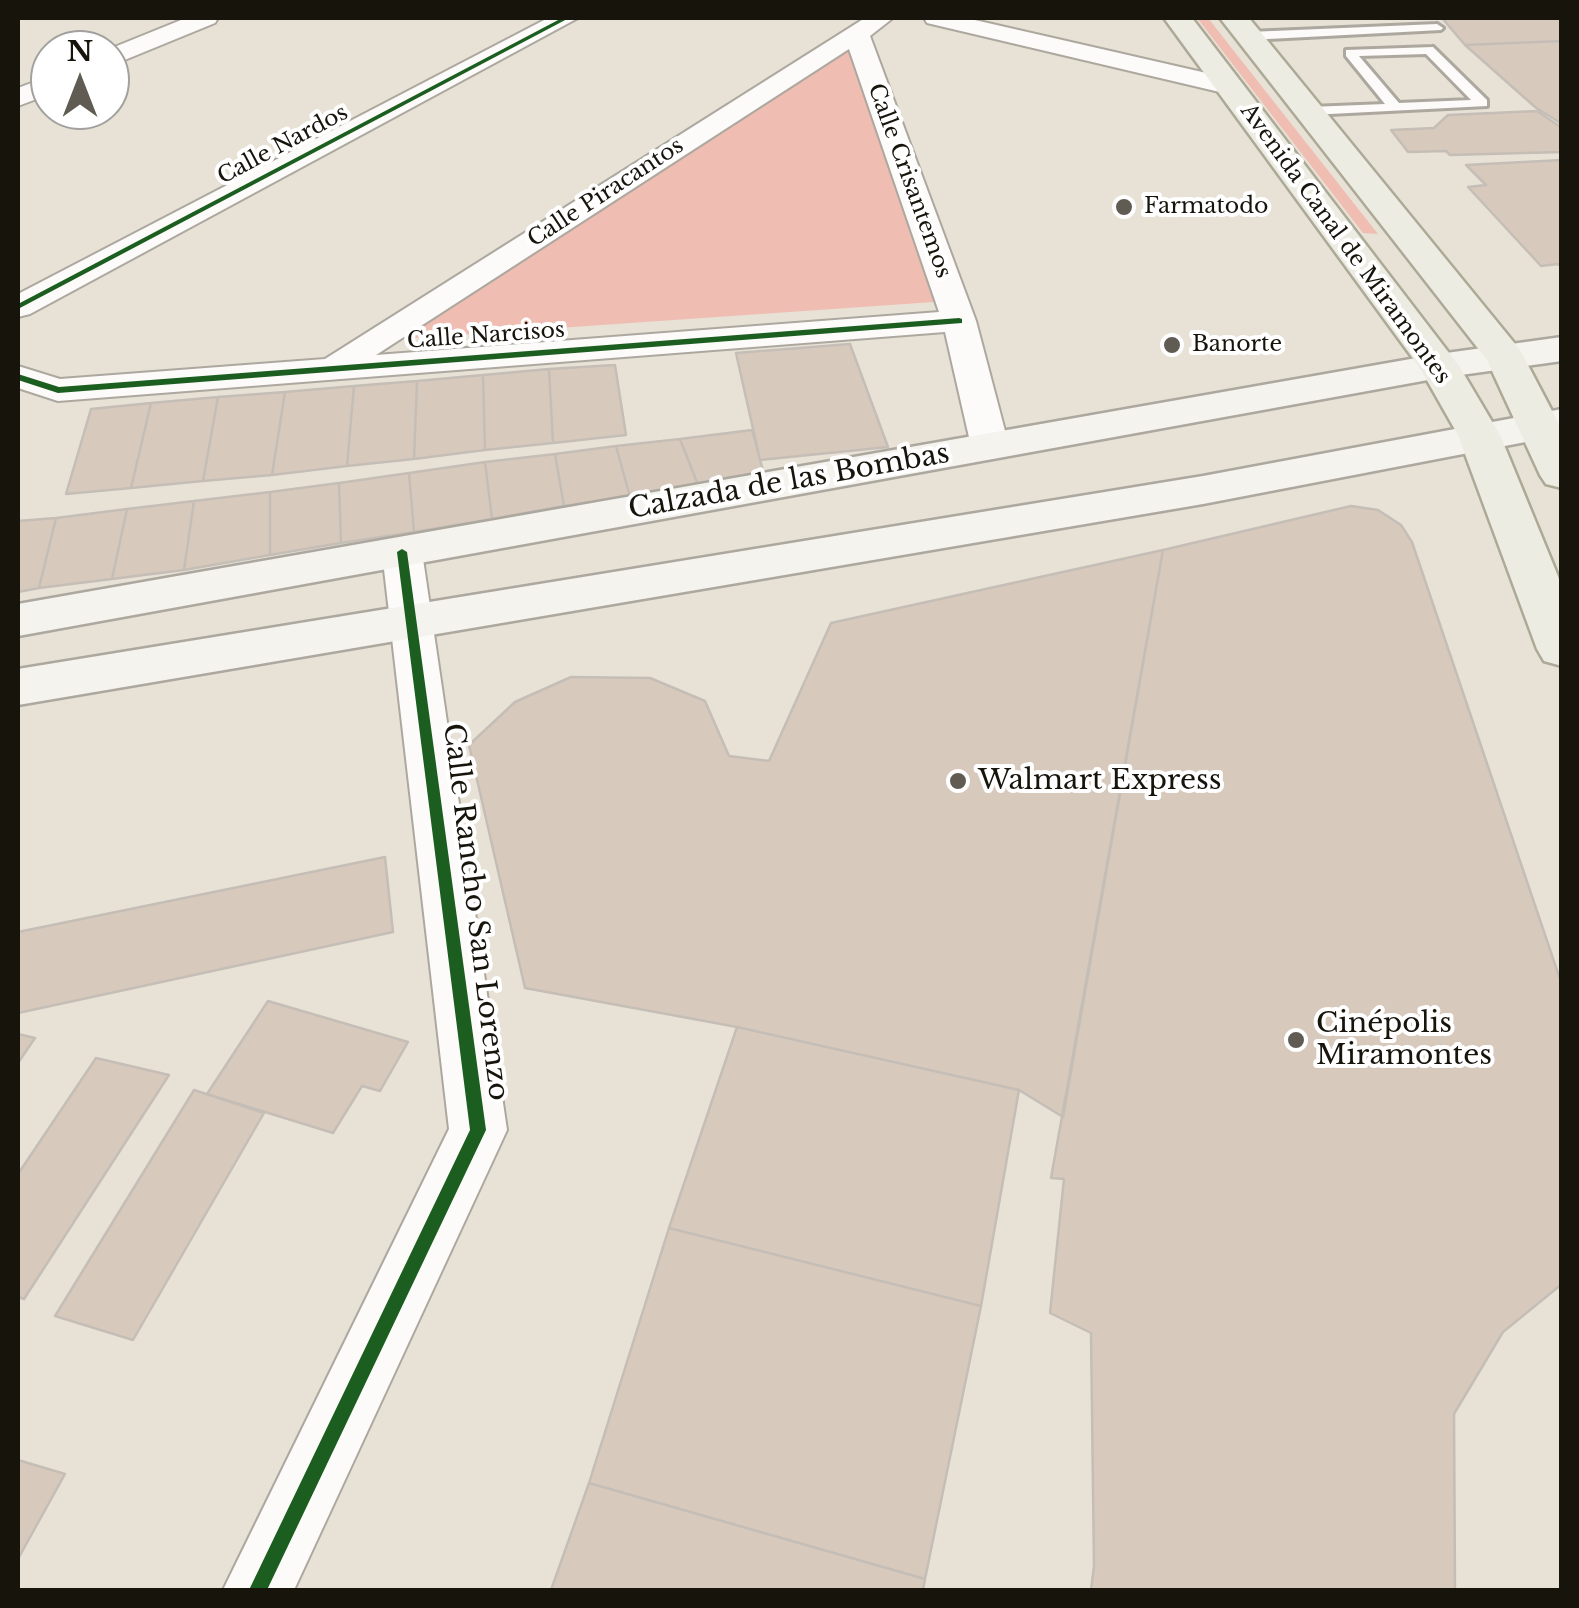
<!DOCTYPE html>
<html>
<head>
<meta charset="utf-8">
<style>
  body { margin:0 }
  #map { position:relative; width:1579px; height:1608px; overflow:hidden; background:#e8e2d6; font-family:"Libre Baskerville",serif }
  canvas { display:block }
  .frame { position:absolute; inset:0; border:20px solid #17140c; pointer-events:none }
  .north { position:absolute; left:30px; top:30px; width:100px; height:100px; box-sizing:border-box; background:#fff; border:2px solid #a2a19e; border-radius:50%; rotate:0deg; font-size:28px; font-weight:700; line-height:40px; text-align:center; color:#17140c }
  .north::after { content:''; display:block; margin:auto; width:35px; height:45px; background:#605c53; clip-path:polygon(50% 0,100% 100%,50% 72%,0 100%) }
</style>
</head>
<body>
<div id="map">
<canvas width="1579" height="1608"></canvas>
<div class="frame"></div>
<div class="north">N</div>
</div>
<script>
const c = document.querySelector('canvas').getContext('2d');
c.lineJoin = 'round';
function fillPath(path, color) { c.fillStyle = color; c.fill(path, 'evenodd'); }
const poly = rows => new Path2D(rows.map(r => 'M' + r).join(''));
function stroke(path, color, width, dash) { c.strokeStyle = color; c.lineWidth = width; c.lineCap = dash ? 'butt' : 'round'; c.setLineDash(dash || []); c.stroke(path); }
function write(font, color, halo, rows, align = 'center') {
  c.font = font + ' "Libre Baskerville",serif'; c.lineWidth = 8; c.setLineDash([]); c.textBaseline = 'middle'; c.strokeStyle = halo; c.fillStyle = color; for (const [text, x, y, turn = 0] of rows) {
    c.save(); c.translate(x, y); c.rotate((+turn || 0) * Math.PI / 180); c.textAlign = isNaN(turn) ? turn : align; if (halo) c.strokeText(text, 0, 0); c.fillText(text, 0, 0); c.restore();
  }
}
fillPath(poly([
  [1197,18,1208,18,1378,234,1363,233],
  [852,42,934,302,400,339]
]), '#f0bdb2');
const building = poly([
  [1442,18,1562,18,1562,41,1465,45,1442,18],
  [1562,41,1562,124,1535,107,1465,45,1562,41],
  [1537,111,1562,128,1562,152,1450,155,1446,151,1408,152,1391,130,1434,128,1448,115,1537,111],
  [1562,160,1562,267,1558,264,1541,266,1468,187,1486,185,1466,165,1562,160],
  [850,344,888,447,760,460,736,353,850,344],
  [615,365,626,435,553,443,549,369,615,365],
  [549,369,553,443,485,450,483,375,549,369],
  [483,375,485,450,414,459,417,381,483,375],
  [417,381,414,459,347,466,354,386,417,381],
  [354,386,347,466,272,475,285,392,354,386],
  [285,392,272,475,203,481,218,397,285,392],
  [218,397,203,481,131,488,151,403,218,397],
  [151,403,131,488,66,494,91,409,151,403],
  [752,430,764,474,698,485,680,439,752,430],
  [680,439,698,485,630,497,616,446,680,439],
  [616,446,630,497,564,506,555,454,616,446],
  [555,454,564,506,492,519,485,462,555,454],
  [485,462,492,519,414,532,409,473,485,462],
  [409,473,414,532,341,543,339,483,409,473],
  [339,483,341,543,270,555,270,492,339,483],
  [270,492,270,555,184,570,194,501,270,492],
  [194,501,184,570,112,579,127,509,194,501],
  [1351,506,1378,510,1401,525,1412,542,1562,985,1562,1284,1503,1332,1454,1414,1455,1590,1091,1590,1094,1566,1091,1333,1050,1313,1064,1179,1051,1178,1163,550,1351,506],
  [127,509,112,579,39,588,56,518,127,509],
  [56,518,39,588,18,592,18,521,56,518],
  [1163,550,1063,1117,1019,1090,737,1027,525,988,469,745,515,702,571,677,650,678,705,701,729,756,769,761,831,623,1163,550],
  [385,857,393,932,18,1013,18,932,385,857],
  [268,1001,408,1042,380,1091,362,1086,333,1133,207,1094,268,1001],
  [737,1027,1019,1090,981,1306,669,1228,737,1027],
  [18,1034,35,1038,18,1063,18,1034],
  [96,1058,169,1075,24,1299,18,1297,18,1174,96,1058],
  [194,1090,264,1113,133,1340,55,1316,194,1090],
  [669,1228,981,1306,925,1579,589,1483,669,1228],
  [18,1460,65,1474,18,1559,18,1460],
  [589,1483,925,1579,923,1590,551,1590,589,1483]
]);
fillPath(building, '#d8c9bd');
stroke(building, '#c5beb7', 2.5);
const service = poly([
  [1437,24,1443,28,1441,30,1249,40,1243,36,1249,32,1437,24],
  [1433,47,1487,100,1487,106,1310,115,1304,111,1310,107,1385,104,1346,56,1346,50,1433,47],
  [1426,54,1471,100,1399,103,1359,56,1426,54]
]);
const minor = poly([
  [186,18,218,18,215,23,110,66,107,50,186,18],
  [548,18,578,18,30,314,18,317,18,294,548,18],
  [865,18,893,18,870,36,976,321,1009,446,1003,454,990,457,977,454,971,446,945,332,58,401,18,388,18,366,60,379,325,359,865,18],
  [849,49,939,312,376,355,849,49],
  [924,18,966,18,1237,80,1241,86,1228,94,927,23,924,18],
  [50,76,50,94,18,106,18,88,50,76],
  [402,539,416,543,422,552,507,1130,294,1590,223,1590,449,1129,382,552,388,543,402,539]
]);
const secondary = poly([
  [1562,337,1562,361,1439,378,18,636,18,604,1439,354,1562,337],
  [1562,409,1562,435,1203,504,18,705,18,669,1203,476,1562,409]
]);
const primary = poly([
  [1164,18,1192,18,1459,366,1500,435,1562,586,1562,666,1544,661,1537,649,1458,435,1420,368,1164,18],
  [1220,18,1249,18,1520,350,1562,430,1562,488,1546,484,1540,475,1487,360,1220,18]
]);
stroke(service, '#ada89f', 6);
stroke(minor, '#ada89f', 4);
stroke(secondary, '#ada89f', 5);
stroke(primary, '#acaa96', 5);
fillPath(service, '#fcfbf9');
fillPath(minor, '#fcfbf9');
fillPath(secondary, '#f4f3ee');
fillPath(primary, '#ecece2');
fillPath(poly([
  [562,18,569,18,18,309,18,304,562,18],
  [959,318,962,319,962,323,58,393,18,380,18,374,59,387,959,318],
  [402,549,407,552,486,1130,267,1590,249,1590,470,1130,397,552,402,549]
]), '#1b5e20');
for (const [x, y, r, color] of [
  [1124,207,10,"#605c53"],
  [1172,345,10,"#605c53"],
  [958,781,10,"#605c53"],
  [1296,1040,10,"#605c53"]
]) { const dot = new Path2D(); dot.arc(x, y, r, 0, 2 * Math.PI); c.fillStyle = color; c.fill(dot); stroke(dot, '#fff', 4); }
write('22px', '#17140c', '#fff', [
  ["Calle Nardos",283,145,-28],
  ["Calle Crisantemos",909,181,70],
  ["Calle Piracantos",606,193,-33],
  ["Avenida Canal de Miramontes",1345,244,54],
  ["Calle Narcisos",486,336,-4]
]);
write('22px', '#17140c', '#fff', [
  ["Farmatodo",1144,207],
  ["Banorte",1192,345]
], 'left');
write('28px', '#17140c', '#fff', [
  ["Calzada de las Bombas",789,482,-10],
  ["Calle Rancho San Lorenzo",475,912,83]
]);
write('28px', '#17140c', '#fff', [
  ["Walmart Express",978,781],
  ["Cinépolis",1316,1024],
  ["Miramontes",1316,1056]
], 'left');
</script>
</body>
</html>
